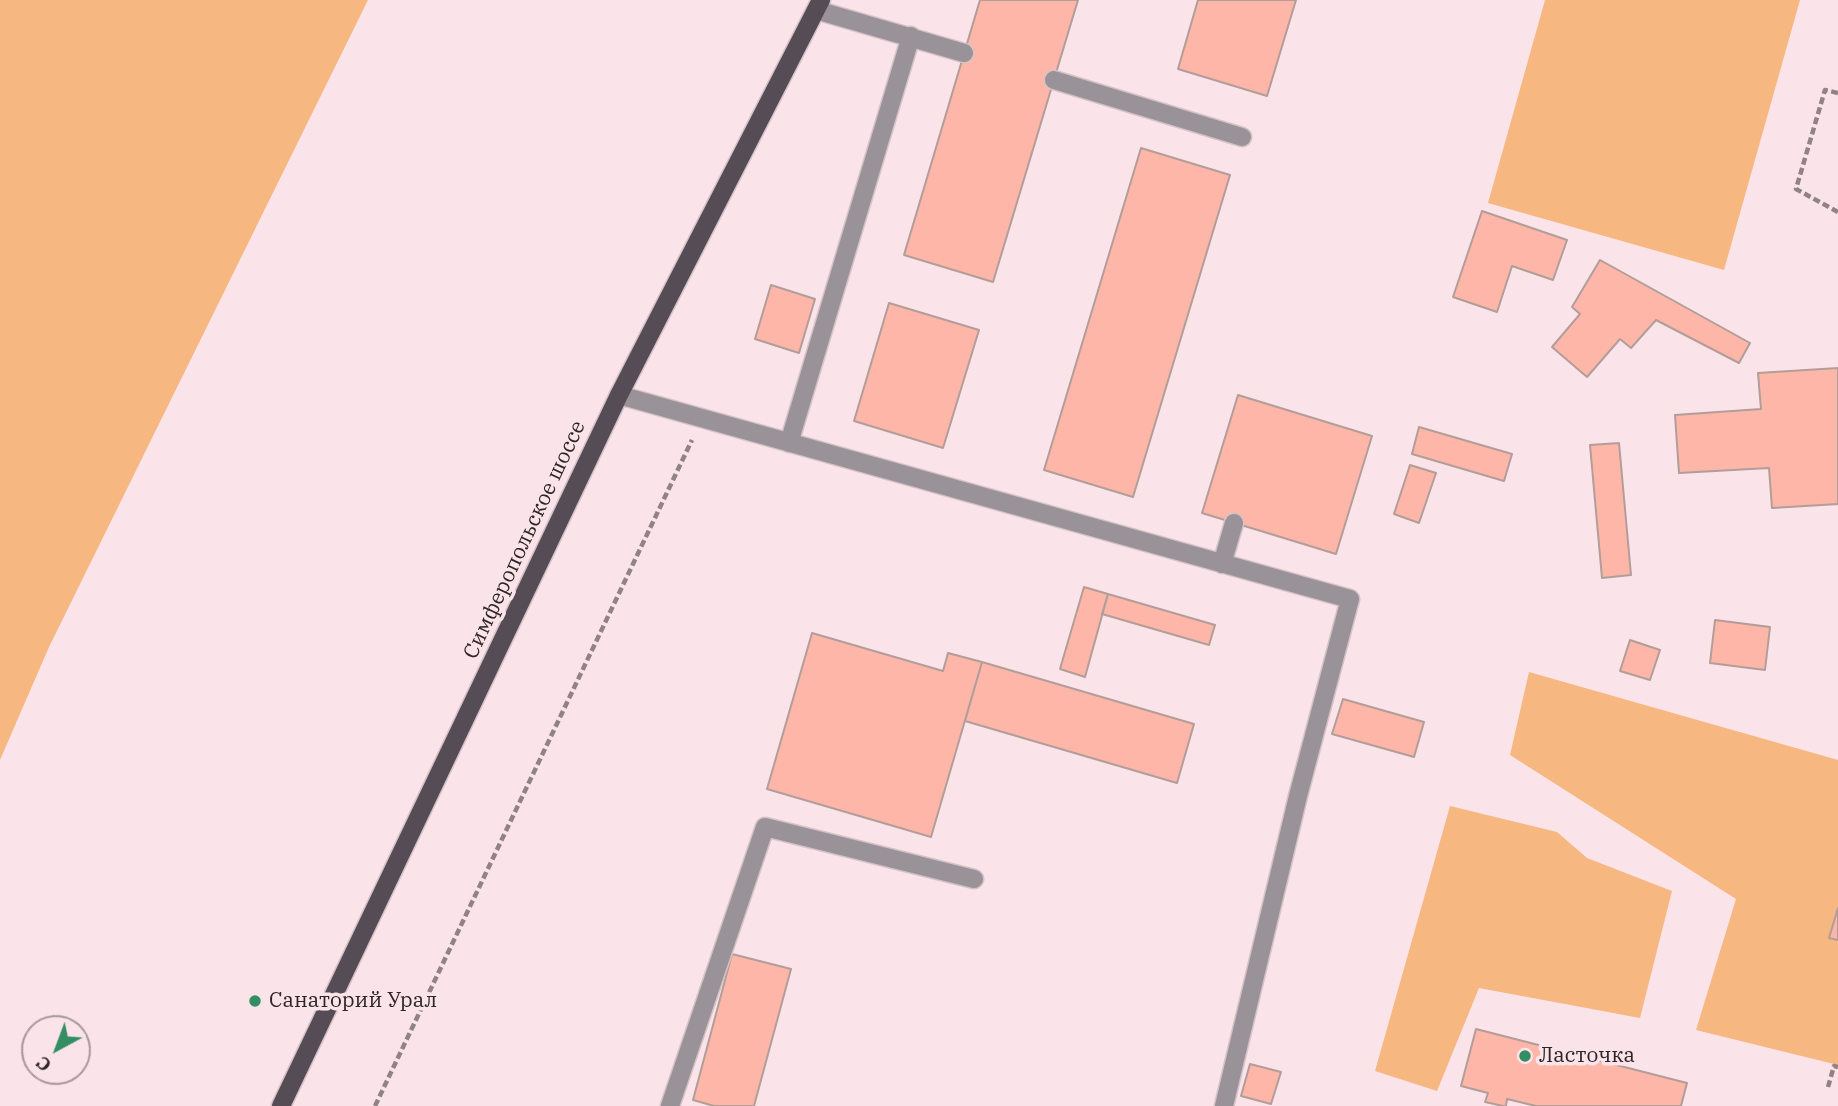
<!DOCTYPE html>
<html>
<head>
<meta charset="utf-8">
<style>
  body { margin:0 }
  #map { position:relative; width:1838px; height:1106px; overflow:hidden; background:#fae4ea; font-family:"IBM Plex Serif",serif }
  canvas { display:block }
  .north { position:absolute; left:21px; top:1015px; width:70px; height:70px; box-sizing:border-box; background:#fae4ea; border:2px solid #a8989c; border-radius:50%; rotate:221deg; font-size:19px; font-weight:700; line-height:28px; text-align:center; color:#2d2527 }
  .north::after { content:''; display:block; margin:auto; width:24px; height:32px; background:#348e64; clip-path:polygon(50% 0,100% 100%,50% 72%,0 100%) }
</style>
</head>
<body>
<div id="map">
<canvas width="1838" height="1106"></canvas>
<div class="north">С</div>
</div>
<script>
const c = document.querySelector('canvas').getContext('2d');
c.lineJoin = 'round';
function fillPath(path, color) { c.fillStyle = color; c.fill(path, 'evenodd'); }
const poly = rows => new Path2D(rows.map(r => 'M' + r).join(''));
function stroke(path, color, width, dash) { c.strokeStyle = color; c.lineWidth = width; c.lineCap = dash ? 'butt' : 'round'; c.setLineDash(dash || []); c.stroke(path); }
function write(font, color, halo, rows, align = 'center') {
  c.font = font + ' "IBM Plex Serif",serif'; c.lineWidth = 7; c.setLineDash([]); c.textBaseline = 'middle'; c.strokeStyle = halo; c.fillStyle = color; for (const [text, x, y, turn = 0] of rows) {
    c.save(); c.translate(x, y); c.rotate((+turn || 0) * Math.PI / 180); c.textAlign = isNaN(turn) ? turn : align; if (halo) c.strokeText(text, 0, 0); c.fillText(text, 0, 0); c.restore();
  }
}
fillPath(poly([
  [0,0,368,0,49,647,0,760],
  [1545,0,1800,0,1724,270,1488,203],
  [1529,672,1838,760,1838,1065,1696,1030,1736,899,1510,755],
  [1450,806,1557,832,1587,858,1672,891,1640,1018,1479,988,1437,1091,1375,1071]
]), '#f6b780');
const building = poly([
  [980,0,1078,0,993,282,904,255,980,0],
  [1198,0,1296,0,1267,96,1178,69,1198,0],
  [1141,148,1230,175,1133,497,1044,470,1141,148],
  [1482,211,1567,240,1553,280,1512,266,1497,312,1453,297,1482,211],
  [1600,260,1750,343,1739,363,1656,320,1631,348,1620,339,1587,377,1552,347,1580,314,1572,307,1600,260],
  [771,285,815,299,799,353,755,339,771,285],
  [889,303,979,330,943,448,854,421,889,303],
  [1838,368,1838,504,1772,508,1769,468,1679,473,1675,415,1761,409,1758,373,1838,368],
  [1238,395,1372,436,1336,554,1202,513,1238,395],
  [1419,427,1512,454,1504,481,1412,454,1419,427],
  [1619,443,1631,575,1602,578,1590,445,1619,443],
  [1410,465,1436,473,1419,523,1394,514,1410,465],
  [1084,587,1108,594,1085,677,1060,669,1084,587],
  [1108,594,1215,625,1209,645,1102,614,1108,594],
  [1715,620,1770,627,1765,670,1710,663,1715,620],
  [812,633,943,671,948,653,982,662,931,837,767,789,812,633],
  [1630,640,1660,650,1650,680,1620,671,1630,640],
  [982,662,1194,724,1177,783,965,721,982,662],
  [1343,699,1424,722,1414,757,1332,734,1343,699],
  [1838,908,1838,940,1829,938,1838,908],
  [732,954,791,969,754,1106,714,1106,693,1100,732,954],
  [1476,1029,1687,1083,1681,1106,1536,1106,1507,1099,1506,1106,1503,1106,1485,1102,1488,1093,1461,1086,1476,1029],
  [1250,1064,1281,1072,1271,1104,1241,1096,1250,1064]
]);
fillPath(building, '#feb6a9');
stroke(building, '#b29d99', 2);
const service = poly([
  [816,10,964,53],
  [1054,80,1242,137],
  [619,395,1350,599,1298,796,1224,1106],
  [789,443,911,36],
  [1222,564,1234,523],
  [670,1106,765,827,974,879]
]);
const primary = poly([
  [281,1106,619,395,821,0]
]);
stroke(service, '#d5c2c7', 21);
stroke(primary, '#d5c2c7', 21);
stroke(poly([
  [1838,93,1825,90,1796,189,1838,212],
  [1828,1087,1834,1066,1838,1067],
  [375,1106,692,440]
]), '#918286', 4.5, [7, 3.5]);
stroke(service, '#999399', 18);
stroke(primary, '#564c56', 18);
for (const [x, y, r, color] of [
  [255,1001,7,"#348e64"],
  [1525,1056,7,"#348e64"]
]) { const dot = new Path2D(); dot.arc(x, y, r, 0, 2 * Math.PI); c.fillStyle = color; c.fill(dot); stroke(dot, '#fae4ea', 2.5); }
write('21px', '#2d2527', '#fae4ea', [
  ["Симферопольское шоссе",525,540,-65]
]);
write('21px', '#2d2527', '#fae4ea', [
  ["Санаторий Урал",269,1001],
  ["Ласточка",1539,1056]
], 'left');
</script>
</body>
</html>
